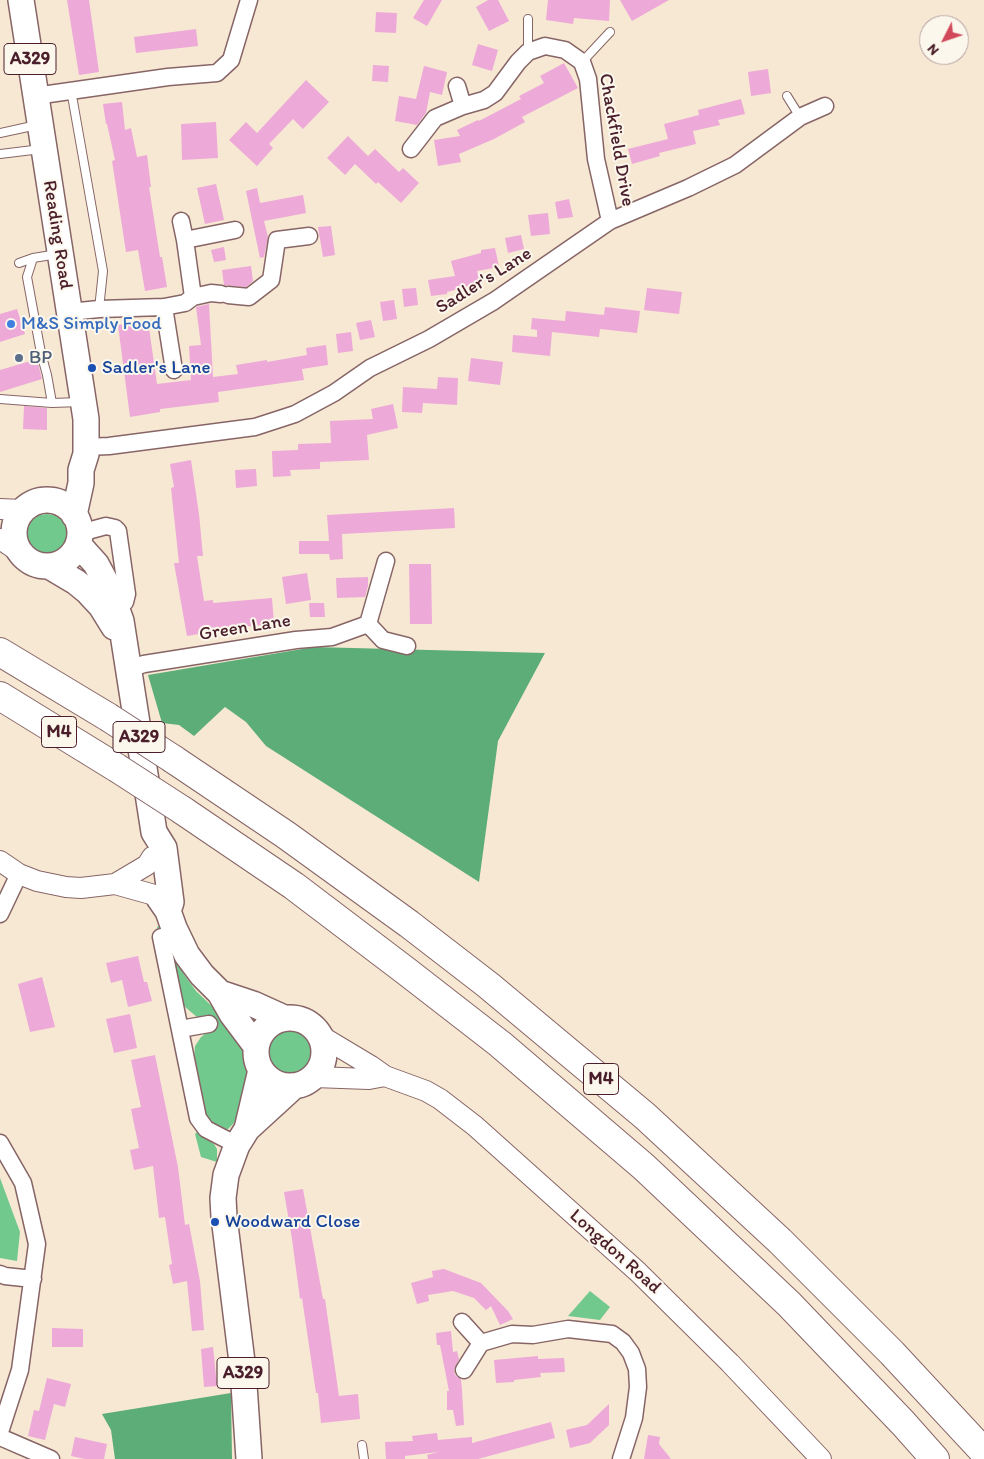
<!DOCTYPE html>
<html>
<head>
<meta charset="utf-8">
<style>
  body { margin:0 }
  #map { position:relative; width:984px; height:1459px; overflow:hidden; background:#f7e8d3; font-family:Itim,sans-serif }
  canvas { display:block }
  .north { position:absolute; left:919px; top:15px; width:50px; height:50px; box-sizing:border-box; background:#fbf7ec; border:1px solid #b4a19f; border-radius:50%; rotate:229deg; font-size:14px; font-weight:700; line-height:20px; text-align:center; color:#4a1f2b }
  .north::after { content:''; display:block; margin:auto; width:18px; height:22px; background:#d1495b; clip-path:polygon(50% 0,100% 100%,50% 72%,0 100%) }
</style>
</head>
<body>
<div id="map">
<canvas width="984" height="1459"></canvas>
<div class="north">N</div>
</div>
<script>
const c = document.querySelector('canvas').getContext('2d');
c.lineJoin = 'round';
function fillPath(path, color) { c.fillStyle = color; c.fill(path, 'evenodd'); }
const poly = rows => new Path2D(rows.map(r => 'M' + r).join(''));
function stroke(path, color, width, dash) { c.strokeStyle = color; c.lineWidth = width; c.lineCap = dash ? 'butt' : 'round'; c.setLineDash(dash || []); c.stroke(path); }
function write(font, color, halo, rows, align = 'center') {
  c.font = font + ' Itim,sans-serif'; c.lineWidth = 4; c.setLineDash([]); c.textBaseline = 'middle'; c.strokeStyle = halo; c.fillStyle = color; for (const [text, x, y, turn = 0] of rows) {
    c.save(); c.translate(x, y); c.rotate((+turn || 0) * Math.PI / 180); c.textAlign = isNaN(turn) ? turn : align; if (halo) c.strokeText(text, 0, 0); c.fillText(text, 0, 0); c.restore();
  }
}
fillPath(poly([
  '26 535a21 21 0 1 1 42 0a21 21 0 1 1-42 0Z',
  [159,926,174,958,185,976,196,991,219,1013,242,1044,246,1053,250,1075,247,1089,235,1122,228,1129,222,1131,216,1130,201,1107,194,1057,195,1046,201,1037,209,1031,216,1028,214,1018,198,1018,184,1006,161,943,157,927],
  '268 1052a23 23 0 1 1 46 0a23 23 0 1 1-46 0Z',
  [198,1131,201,1135,214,1144,217,1149,217,1162,201,1157,195,1134],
  [0,1178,20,1232,17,1261,0,1258],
  [590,1291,610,1307,600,1320,568,1316]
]), '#72c98e');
fillPath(poly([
  [314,647,545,653,498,741,479,882,266,746,246,722,225,707,194,736,179,725,162,723,148,675],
  [231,1393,232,1459,115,1459,111,1430,102,1414]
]), '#5dad79');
fillPath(poly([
  [67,0,89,0,99,72,79,75],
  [424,0,442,0,427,26,413,18],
  [488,0,498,0,509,21,489,31,476,7],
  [548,0,610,0,609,21,574,18,573,24,546,20],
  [620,0,669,0,632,21],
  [376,12,397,13,396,33,375,32],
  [196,29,198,46,136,53,134,37],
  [478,44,498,50,492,71,472,65],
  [564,63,578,88,522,117,525,122,494,139,459,154,461,162,438,166,434,140,460,136,457,130,478,120,479,121,521,99,519,96,544,83,540,76],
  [373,65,389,66,388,82,372,81],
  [424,66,447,72,442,95,430,92,426,113,417,125,395,121,399,96,416,99],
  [768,69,771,93,751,96,748,72],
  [306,80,329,102,303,129,293,119,269,144,273,148,257,166,229,140,246,122,257,133],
  [741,99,745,114,718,120,720,125,693,131,696,144,659,153,660,156,632,164,628,149,668,139,664,124,699,115,698,110],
  [122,102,125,130,131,128,137,157,147,155,151,187,149,187,160,257,162,257,167,287,145,291,138,250,126,252,112,161,115,160,107,124,106,124,103,104],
  [216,122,218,158,182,160,181,124],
  [348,136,368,156,375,149,399,172,403,168,419,183,401,203,378,182,376,184,355,164,345,175,327,158],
  [216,184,224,220,205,224,197,188],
  [257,188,260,203,303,195,306,213,264,221,268,237,264,257,260,258,246,191],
  [569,199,573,217,558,219,555,202],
  [548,213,550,234,531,236,528,215],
  [331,226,335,255,323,257,318,227],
  [521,235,524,249,508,253,505,238],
  [224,247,226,260,214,262,211,250],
  [495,248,499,267,477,271,480,283,447,292,447,294,431,296,428,280,455,276,451,261,481,253,481,250],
  [251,266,253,281,246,287,224,285,222,270],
  [416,288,418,305,404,307,402,289],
  [647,288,682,292,679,314,644,310],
  [394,300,397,319,383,321,380,302],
  [209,304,213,377,238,374,236,365,267,360,267,362,307,355,306,348,326,345,328,365,302,369,304,380,218,392,219,402,160,409,160,412,130,417,118,325,148,321,157,384,191,380,189,346,201,345,196,307],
  [605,307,640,311,637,333,600,329,599,337,552,332,550,356,512,352,513,335,537,337,537,330,531,329,532,318,565,321,566,311,604,315],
  [17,309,25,334,0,342,0,314],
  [371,320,375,337,360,340,356,323],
  [351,332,353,351,338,353,336,334],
  [471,358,503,362,500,385,468,381],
  [37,359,42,379,0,392,0,370],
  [438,377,458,378,457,405,423,403,422,413,402,412,403,387,437,389],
  [393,404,398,428,367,435,369,460,320,462,320,469,290,470,291,476,273,477,272,451,298,450,298,444,331,443,330,421,373,419,371,409],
  [24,406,47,408,47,430,23,429],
  [191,460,199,514,203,556,197,556,204,601,213,600,213,603,272,598,274,624,217,629,217,631,187,636,174,563,179,563,171,488,174,487,170,464],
  [256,469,257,486,236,488,235,470],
  [454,508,455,528,342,534,343,559,330,560,329,554,299,554,299,541,329,541,327,515],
  [409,564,431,564,432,624,410,624],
  [307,573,311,600,286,604,282,577],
  [368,577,368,586,365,597,337,598,336,578],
  [309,603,324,603,325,617,310,617],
  [138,956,144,982,147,982,152,1001,128,1007,122,980,111,983,106,963],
  [42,977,55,1027,30,1032,18,984],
  [130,1014,137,1048,114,1053,106,1019],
  [155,1055,178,1167,185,1225,189,1224,200,1281,204,1330,192,1331,187,1281,173,1284,169,1265,172,1264,165,1217,159,1218,153,1166,134,1170,130,1150,139,1148,131,1109,141,1107,131,1060],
  [303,1189,323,1299,325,1299,339,1396,358,1394,360,1419,321,1423,318,1393,316,1393,302,1298,300,1299,292,1239,284,1192],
  [444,1269,481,1283,508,1311,513,1319,500,1325,491,1306,486,1310,474,1298,453,1291,428,1295,429,1301,417,1304,411,1283,433,1277,432,1271],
  [52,1328,83,1329,83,1347,52,1347],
  [451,1331,453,1352,457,1351,459,1359,454,1370,455,1375,461,1379,462,1390,464,1425,456,1426,453,1410,447,1410,447,1391,449,1391,440,1345,437,1345,436,1333],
  [213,1347,217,1386,204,1387,201,1349],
  [538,1356,538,1359,564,1358,565,1372,540,1373,541,1377,514,1380,514,1382,496,1383,494,1360],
  [47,1378,71,1384,65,1407,54,1404,45,1440,28,1436,34,1410,39,1411],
  [609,1404,609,1425,590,1443,570,1448,566,1430,587,1425],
  [551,1422,555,1438,478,1459,428,1459,427,1455,438,1452,405,1456,405,1459,386,1459,385,1442,413,1441,412,1436,437,1433,438,1440,472,1437,472,1443],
  [648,1435,660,1437,659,1444,671,1459,644,1459],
  [75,1437,107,1444,104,1459,85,1459,71,1456]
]), '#eda9d8');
const service = poly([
  [528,19,528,52],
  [582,62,610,32],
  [71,90,103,271,99,309],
  [787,96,800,117],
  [0,133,37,125],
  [0,154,41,149],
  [33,258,27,277,41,353,47,375,52,403],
  [19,263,33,258,58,254],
  [0,399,52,403,80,402],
  [362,1445,364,1459]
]);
const minor = poly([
  [457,86,463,106],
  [35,96,168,77,217,73,231,60,249,0],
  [411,149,435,118,463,106,484,100,495,93,518,62,528,52,545,46,565,50,582,62,588,79,596,159,610,221],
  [185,240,235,230],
  [228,295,249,297,271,280,277,240,309,236],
  [193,297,211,293,221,294],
  [164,307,174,370],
  [69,312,99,309,164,307,185,303,193,297,185,240,181,221],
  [87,447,109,446,255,427,295,414,334,393,370,368,429,339,494,301,610,221,688,188,735,165,800,117,825,106],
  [80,533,106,526,115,528,118,531,127,594,125,602,116,608],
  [368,624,386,561],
  [368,624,383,640,407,646],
  [128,669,144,664,296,640,332,637,368,624],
  [0,914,19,874],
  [161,937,198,1118,206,1129,237,1145],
  [180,1029,209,1024],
  [0,1143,23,1183,37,1244,20,1370,0,1432],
  [0,1274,5,1276,33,1279],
  [462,1322,481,1343],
  [464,1370,481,1343,512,1334,533,1335,568,1329,612,1334,623,1342,631,1353,637,1369,638,1387,634,1418,621,1459],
  [0,1437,51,1459]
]);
const tertiary = poly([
  [0,509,22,510],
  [0,539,19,552],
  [0,861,19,874,37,881,66,887,81,888,115,884,147,865,152,857],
  [115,884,158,896],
  [321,1036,371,1066,385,1076,426,1091,440,1099,475,1126,638,1272,730,1363,821,1459],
  [314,1077,369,1079,385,1076]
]);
const primary = poly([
  [21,0,86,419,86,454,81,470,81,483,74,515],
  '14 533a33 33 0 1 1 66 0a33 33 0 1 1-66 0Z',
  [78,544,96,564,110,590,121,621,154,832,164,848,171,902,168,911],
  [49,566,76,582,87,591,101,606,114,627],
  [159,898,168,911,174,928,187,955,202,975,220,993,232,1014,256,1046],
  [220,993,253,1004,284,1018],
  '256 1052a34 34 0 1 1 68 0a34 34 0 1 1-68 0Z',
  [247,1129,261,1070],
  [249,1459,243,1370,224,1217,223,1198,226,1175,237,1145,247,1129,294,1086]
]);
const motorway = poly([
  [0,652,108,717],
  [0,696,117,768],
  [173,759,286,835,409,924,488,985,645,1116,780,1241,892,1353,984,1452],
  [182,810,294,886,406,971,500,1044,644,1167,789,1304,903,1423,935,1459]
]);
stroke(service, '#876566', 10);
stroke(minor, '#876566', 19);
stroke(tertiary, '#876566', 22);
stroke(primary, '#876566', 28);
stroke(motorway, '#876566', 30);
stroke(service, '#fff', 8);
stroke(minor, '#fff', 16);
stroke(tertiary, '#fff', 20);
stroke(primary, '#fff', 25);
stroke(motorway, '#fff', 28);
const motorwayBridge = poly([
  [108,717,173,759],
  [117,768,182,810]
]);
stroke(motorwayBridge, '#876566', 30, []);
stroke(motorwayBridge, '#fff', 28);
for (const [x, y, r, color] of [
  [11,324,5,"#3f7fe0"],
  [19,358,5,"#5c6f8a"],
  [92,368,5,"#1a4fb4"],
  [215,1222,5,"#1a4fb4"]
]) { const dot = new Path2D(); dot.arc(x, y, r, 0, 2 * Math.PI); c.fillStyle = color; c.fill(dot); stroke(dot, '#fbf7ec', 2); }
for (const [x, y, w] of [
  [30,59,52],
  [59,732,35],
  [139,737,52],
  [601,1079,35],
  [243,1373,52]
]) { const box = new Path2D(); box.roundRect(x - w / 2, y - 15.5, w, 31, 4); c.fillStyle = '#fbf7ec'; c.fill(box); stroke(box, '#4a1f2b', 1); }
write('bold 18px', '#4a1f2b', null, [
  ["A329",30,59],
  ["M4",59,732],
  ["A329",139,737],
  ["M4",601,1079],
  ["A329",243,1373]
]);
write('19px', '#4a1f2b', '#fbf7ec', [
  ["Chackfield Drive",616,140,80],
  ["Reading Road",57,235,81],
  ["Sadler's Lane",484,281,-32],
  ["Green Lane",245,628,-9],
  ["Longdon Road",615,1252,42]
]);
write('19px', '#366cbe', '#fbf7ec', [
  ["M&S Simply Food",21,324]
], 'left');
write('19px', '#4e5e75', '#fbf7ec', [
  ["BP",29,358]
], 'left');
write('19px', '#164399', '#fbf7ec', [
  ["Sadler's Lane",102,368],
  ["Woodward Close",225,1222]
], 'left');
</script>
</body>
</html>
